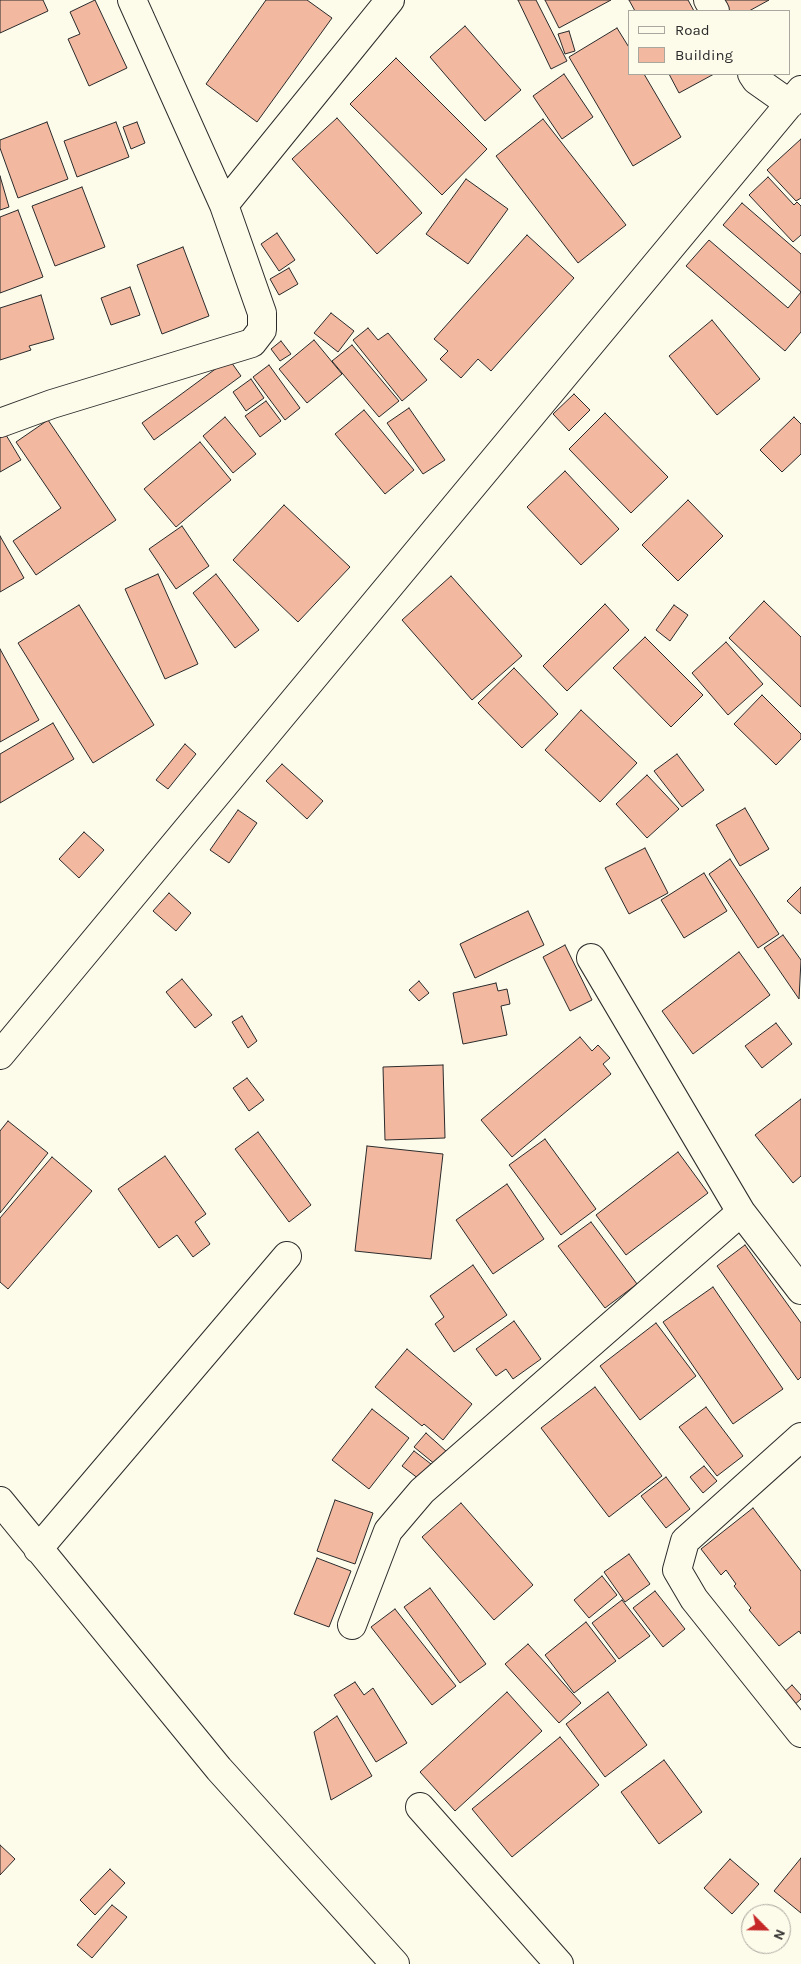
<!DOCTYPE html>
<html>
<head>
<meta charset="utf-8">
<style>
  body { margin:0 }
  #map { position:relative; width:801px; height:1964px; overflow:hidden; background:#fdfbea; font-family:Karla,sans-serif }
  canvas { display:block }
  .legend { position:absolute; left:628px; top:10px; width:162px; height:65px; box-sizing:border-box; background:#fdfbea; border:1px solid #a9a89e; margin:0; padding:6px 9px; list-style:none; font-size:15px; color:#2b2b2b }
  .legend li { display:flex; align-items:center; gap:10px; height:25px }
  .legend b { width:25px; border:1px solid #a9a89e }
  .north { position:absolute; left:741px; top:1904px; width:50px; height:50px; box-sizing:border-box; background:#fdfbea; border:1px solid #a9a89e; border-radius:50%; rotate:113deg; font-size:14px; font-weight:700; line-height:20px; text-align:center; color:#2b2b2b }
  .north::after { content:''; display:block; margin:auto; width:18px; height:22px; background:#c62828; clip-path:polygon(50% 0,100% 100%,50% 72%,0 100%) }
</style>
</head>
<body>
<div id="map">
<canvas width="801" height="1964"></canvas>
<ul class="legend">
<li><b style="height:6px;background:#fdfbea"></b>Road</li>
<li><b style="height:14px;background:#f2b8a0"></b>Building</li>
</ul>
<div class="north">N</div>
</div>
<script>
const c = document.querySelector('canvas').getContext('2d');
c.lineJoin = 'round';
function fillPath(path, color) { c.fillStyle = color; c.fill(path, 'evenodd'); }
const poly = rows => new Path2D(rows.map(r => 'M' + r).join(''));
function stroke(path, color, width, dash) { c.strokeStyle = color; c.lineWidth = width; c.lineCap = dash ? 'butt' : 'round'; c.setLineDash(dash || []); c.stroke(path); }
const building = poly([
  [0,0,43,0,48,11,0,33,0,0],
  [95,0,127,68,89,86,68,39,80,34,70,12,95,0],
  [266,0,307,0,332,18,257,122,206,84,266,0],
  [518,0,536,0,567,61,551,69,518,0],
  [545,0,611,0,559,28,545,0],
  [629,0,688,0,694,11,635,11,629,0],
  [715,0,769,0,749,11,722,11,715,0],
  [465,26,521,90,485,121,430,57,465,26],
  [617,28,630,49,630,74,644,74,681,137,633,166,569,57,617,28],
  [569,31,575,51,565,54,558,34,569,31],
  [396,58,487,149,442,195,350,104,396,58],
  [564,74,593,117,562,139,533,96,564,74],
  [669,74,714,74,679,93,669,74],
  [337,118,422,213,377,254,292,159,337,118],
  [543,119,626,225,578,263,496,156,543,119],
  [47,122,68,179,18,198,0,148,0,140,47,122],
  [116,122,129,157,77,177,64,141,116,122],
  [137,122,145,143,131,149,123,127,137,122],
  [801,139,801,198,796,201,767,170,801,139],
  [0,176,9,207,0,210,0,176],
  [768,177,794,205,797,202,801,206,801,235,793,242,749,195,768,177],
  [466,179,508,209,468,264,426,234,466,179],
  [82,187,105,247,55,266,32,206,82,187],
  [742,203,801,254,801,332,785,351,686,266,709,240,788,308,801,292,723,225,742,203],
  [18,210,43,277,0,293,0,217,18,210],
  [277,233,295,260,279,271,261,244,277,233],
  [527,235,574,278,491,371,478,359,461,378,440,359,448,351,434,339,527,235],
  [183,247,209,316,162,334,137,265,183,247],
  [289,268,298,284,279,295,270,279,289,268],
  [130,287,140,315,111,325,101,298,130,287],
  [41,295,54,339,29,346,31,350,0,360,0,308,41,295],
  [331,313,354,331,338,352,314,333,331,313],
  [712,320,760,379,717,415,669,356,712,320],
  [368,328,378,340,388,333,427,380,402,401,353,340,368,328],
  [314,340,342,374,307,403,279,369,314,340],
  [281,341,291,354,280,361,271,349,281,341],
  [352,345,399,401,379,417,332,361,352,345],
  [229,359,241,376,154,440,142,423,229,359],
  [269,365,300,408,285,420,253,377,269,365],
  [251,379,264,398,246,411,233,392,251,379],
  [574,394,590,410,569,431,553,414,574,394],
  [266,401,281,421,260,437,245,416,266,401],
  [409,408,445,460,423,474,387,423,409,408],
  [364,410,414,470,385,494,335,434,364,410],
  [605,413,668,477,631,513,569,449,605,413],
  [225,417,256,454,233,473,203,436,225,417],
  [794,417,801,424,801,454,782,472,760,450,794,417],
  [48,420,116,520,36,575,13,541,61,508,16,442,48,420],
  [3,430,21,460,0,472,0,432,3,430],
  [200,442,231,480,176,527,144,489,200,442],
  [565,471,619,529,581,565,527,507,565,471],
  [688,500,723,536,678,581,642,545,688,500],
  [284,505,350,567,298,622,233,560,284,505],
  [182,526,209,566,176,589,149,549,182,526],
  [0,536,24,578,0,592,0,536],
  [158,574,198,664,165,679,125,589,158,574],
  [216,574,259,630,235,648,193,593,216,574],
  [451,576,522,656,472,700,402,620,451,576],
  [764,601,801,637,801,707,729,638,764,601],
  [605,604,629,630,567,691,543,666,605,604],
  [79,605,154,725,93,763,18,643,79,605],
  [674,605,688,615,670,641,656,630,674,605],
  [645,637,703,695,671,727,613,668,645,637],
  [726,642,763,684,728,715,692,673,726,642],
  [0,649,39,720,0,742,0,649],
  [514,668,558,714,522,748,478,703,514,668],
  [762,695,801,734,801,739,776,765,734,724,762,695],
  [581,710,637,763,600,802,545,750,581,710],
  [53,723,74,759,0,803,0,754,53,723],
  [185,744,196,754,168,789,156,780,185,744],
  [677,754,704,790,682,807,654,771,677,754],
  [282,764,323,801,307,819,266,781,282,764],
  [647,775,679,809,647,838,616,804,647,775],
  [745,808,769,849,740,866,716,825,745,808],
  [238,810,257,823,229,863,210,850,238,810],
  [84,832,104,850,79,878,59,859,84,832],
  [645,848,668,893,629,914,605,868,645,848],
  [730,859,779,934,758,948,709,874,730,859],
  [704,873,727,911,684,938,661,900,704,873],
  [801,887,801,914,787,901,801,887],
  [169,893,191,913,176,931,153,911,169,893],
  [528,911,544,945,475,978,460,944,528,911],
  [783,935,801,960,799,999,764,948,783,935],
  [565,945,592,1000,570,1011,543,957,565,945],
  [739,952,770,995,693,1054,662,1011,739,952],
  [182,979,212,1015,195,1028,166,992,182,979],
  [419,981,429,993,419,1001,409,990,419,981],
  [496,983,498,991,507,989,510,1004,501,1006,507,1035,463,1044,453,993,496,983],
  [242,1016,257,1041,248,1048,232,1022,242,1016],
  [776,1023,792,1044,762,1068,745,1046,776,1023],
  [580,1037,592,1051,598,1045,610,1058,603,1064,611,1074,512,1157,481,1120,580,1037],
  [443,1065,445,1138,385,1140,383,1067,443,1065],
  [247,1078,264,1100,249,1111,233,1088,247,1078],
  [801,1099,801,1176,793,1183,755,1135,801,1099],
  [8,1121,48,1153,0,1213,0,1131,8,1121],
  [258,1132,311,1205,289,1222,235,1149,258,1132],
  [545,1139,596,1209,561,1235,509,1165,545,1139],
  [367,1146,443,1154,431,1259,355,1251,367,1146],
  [678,1152,708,1193,626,1255,596,1215,678,1152],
  [165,1156,206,1214,195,1222,210,1244,193,1257,177,1235,159,1248,118,1189,165,1156],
  [52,1157,92,1191,8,1289,0,1282,0,1218,52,1157],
  [507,1184,544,1239,493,1274,456,1220,507,1184],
  [591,1222,637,1284,605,1308,558,1246,591,1222],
  [745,1245,801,1323,801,1377,798,1380,717,1266,745,1245],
  [473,1265,507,1315,454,1352,435,1324,444,1317,430,1296,473,1265],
  [713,1287,783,1389,733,1424,663,1322,713,1287],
  [514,1321,541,1359,513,1379,506,1369,496,1376,476,1349,514,1321],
  [656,1323,696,1376,640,1420,600,1366,656,1323],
  [407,1349,472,1404,443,1440,424,1424,422,1426,375,1387,407,1349],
  [595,1387,662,1476,609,1517,541,1428,595,1387],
  [706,1407,743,1456,717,1476,679,1427,706,1407],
  [372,1409,409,1438,369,1489,332,1460,372,1409],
  [426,1433,447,1452,436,1465,414,1447,426,1433],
  [414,1451,431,1464,419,1479,402,1466,414,1451],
  [704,1466,717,1481,703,1493,690,1477,704,1466],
  [666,1477,690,1509,666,1528,641,1496,666,1477],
  [335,1500,373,1513,355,1564,317,1551,335,1500],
  [461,1503,533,1585,494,1620,422,1537,461,1503],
  [753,1508,801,1571,801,1634,799,1631,779,1646,749,1610,751,1608,734,1586,736,1584,726,1570,721,1575,701,1549,753,1508],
  [629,1554,650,1584,625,1602,604,1572,629,1554],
  [317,1558,351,1571,329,1627,294,1614,317,1558],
  [602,1576,617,1595,589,1618,574,1600,602,1576],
  [430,1588,486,1664,460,1683,404,1607,430,1588],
  [655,1591,685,1629,663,1647,633,1608,655,1591],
  [622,1600,650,1636,619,1659,592,1623,622,1600],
  [395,1609,456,1686,432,1705,371,1627,395,1609],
  [586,1622,616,1661,574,1693,545,1655,586,1622],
  [528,1644,581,1703,559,1723,505,1664,528,1644],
  [355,1682,364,1695,373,1688,407,1743,376,1762,334,1695,355,1682],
  [792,1685,801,1695,801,1699,793,1706,782,1694,792,1685],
  [507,1692,542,1731,455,1811,420,1772,507,1692],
  [608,1692,647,1745,605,1777,566,1724,608,1692],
  [337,1716,372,1776,331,1800,314,1732,337,1716],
  [560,1737,599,1785,512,1857,472,1809,560,1737],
  [664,1760,702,1812,659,1844,621,1792,664,1760],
  [0,1845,15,1859,0,1875,0,1845],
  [801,1858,801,1913,774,1891,801,1858],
  [730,1859,759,1884,732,1914,704,1888,730,1859],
  [110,1869,125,1883,95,1915,80,1900,110,1869],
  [112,1905,127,1917,92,1958,77,1945,112,1905]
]);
fillPath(building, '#f2b8a0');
stroke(building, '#2b2b2b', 1);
const minor = poly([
  [708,0,715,11],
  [752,74,756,80,790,104],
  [224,205,390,0],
  [0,423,52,404,252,343,262,330,262,313,224,205,132,0],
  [591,958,741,1212,801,1290],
  [0,1055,801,90],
  [801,1437,685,1541,677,1570,694,1599,801,1733],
  [0,1501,219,1769,395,1964],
  [38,1549,287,1256],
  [352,1625,388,1531,422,1491,741,1212],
  [420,1807,559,1964]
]);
stroke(minor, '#2b2b2b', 30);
stroke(minor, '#fdfbea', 28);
</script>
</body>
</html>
